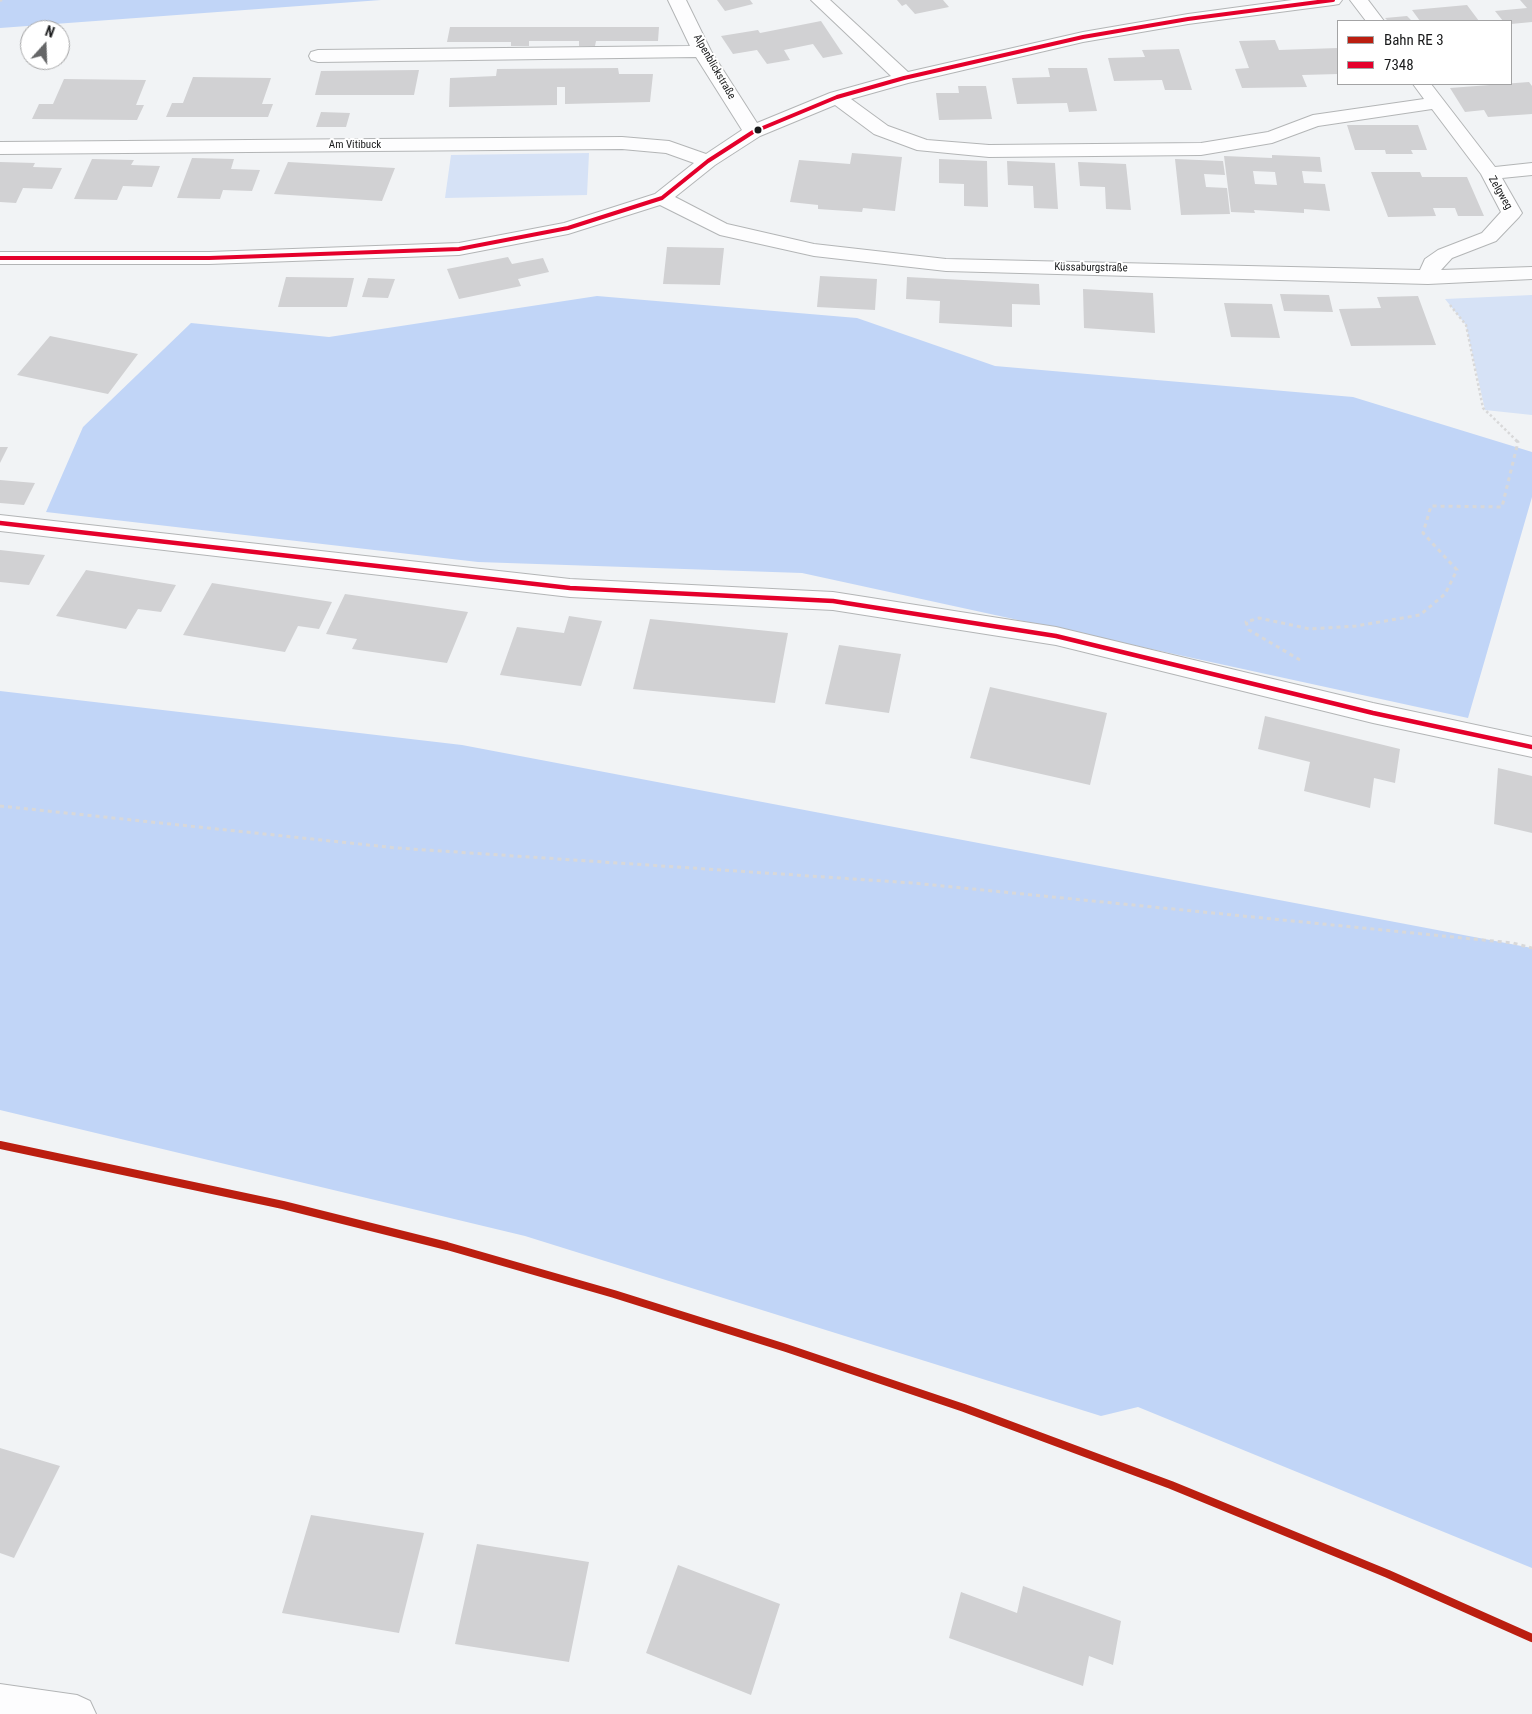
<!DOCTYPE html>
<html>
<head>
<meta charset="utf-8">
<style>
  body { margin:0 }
  #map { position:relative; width:1532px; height:1714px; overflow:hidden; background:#f1f3f5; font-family:"Roboto Condensed",sans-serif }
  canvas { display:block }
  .legend { position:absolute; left:1337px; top:20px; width:175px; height:65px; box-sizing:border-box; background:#fff; border:1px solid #a3a3a4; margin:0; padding:6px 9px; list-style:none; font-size:15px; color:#191a1b }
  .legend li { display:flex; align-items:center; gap:10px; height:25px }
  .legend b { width:25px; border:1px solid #a3a3a4 }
  .north { position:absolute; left:20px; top:20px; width:50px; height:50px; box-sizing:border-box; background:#fff; border:1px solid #a3a3a4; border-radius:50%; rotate:20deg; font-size:14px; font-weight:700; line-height:20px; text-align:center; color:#191a1b }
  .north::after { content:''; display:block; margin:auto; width:18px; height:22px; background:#656667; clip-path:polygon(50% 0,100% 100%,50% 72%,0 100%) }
</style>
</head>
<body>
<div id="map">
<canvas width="1532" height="1714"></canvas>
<ul class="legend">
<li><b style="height:6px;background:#bb1e10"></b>Bahn RE 3</li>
<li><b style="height:6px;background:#e4002b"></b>7348</li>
</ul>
<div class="north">N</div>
</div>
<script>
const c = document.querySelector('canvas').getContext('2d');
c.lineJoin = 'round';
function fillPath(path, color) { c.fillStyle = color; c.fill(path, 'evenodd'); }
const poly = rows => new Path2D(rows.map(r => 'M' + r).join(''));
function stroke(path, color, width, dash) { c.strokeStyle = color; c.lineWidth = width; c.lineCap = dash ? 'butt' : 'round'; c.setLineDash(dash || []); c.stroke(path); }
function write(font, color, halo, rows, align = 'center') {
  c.font = font + ' "Roboto Condensed",sans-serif'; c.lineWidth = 4; c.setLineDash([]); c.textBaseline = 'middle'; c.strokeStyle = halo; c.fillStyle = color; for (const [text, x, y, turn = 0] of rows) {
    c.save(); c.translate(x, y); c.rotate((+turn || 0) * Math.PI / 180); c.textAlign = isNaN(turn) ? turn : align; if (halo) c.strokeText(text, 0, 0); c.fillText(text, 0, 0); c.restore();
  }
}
fillPath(poly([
  [589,153,587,195,445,198,451,155],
  [1532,295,1532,415,1485,410,1466,325,1445,299]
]), '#d6e2f6');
fillPath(poly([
  [0,0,381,0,0,28],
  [597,296,857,318,995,366,1353,397,1532,452,1532,497,1468,718,802,573,478,562,46,512,83,427,191,323,329,337],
  [0,691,462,745,1532,948,1532,1568,1138,1407,1101,1416,525,1236,0,1110]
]), '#c1d5f7');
fillPath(poly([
  [717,0,750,0,753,4,725,11],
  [897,0,943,0,949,7,915,14,906,4,902,6],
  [1520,0,1532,0,1532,22,1511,24,1511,21,1503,21,1495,11,1527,8],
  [1467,5,1479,21,1420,21,1412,10],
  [1407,16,1412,21,1388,21,1385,18],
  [821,21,843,54,823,58,813,44,784,50,790,60,767,64,757,50,733,54,721,36,758,30,760,33],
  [450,27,659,27,658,41,596,41,595,46,579,46,579,41,529,41,529,46,511,46,511,42,447,42],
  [1275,40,1279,50,1338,48,1338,74,1302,75,1307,87,1242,88,1235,69,1249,68,1239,41],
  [1179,49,1192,90,1165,90,1162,80,1114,81,1108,58,1145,57,1142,50],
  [618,68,619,74,653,74,650,102,565,104,565,87,557,87,557,105,449,107,450,78,496,76,497,69],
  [1048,68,1087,68,1097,111,1069,112,1067,103,1017,104,1012,78,1050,77],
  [419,70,414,95,315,95,321,71],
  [193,77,271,78,262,104,273,104,268,117,166,117,172,103,183,103],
  [64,79,146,80,136,105,144,105,137,120,32,119,39,104,53,104],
  [1529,82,1532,86,1532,114,1488,117,1484,110,1465,112,1450,88],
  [958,86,986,86,992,119,939,120,936,93,959,93],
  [321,112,350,113,346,127,316,127],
  [1347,125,1418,125,1427,150,1411,150,1413,154,1386,154,1385,150,1355,150],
  [852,153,902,157,895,211,863,208,862,212,818,209,818,205,790,202,799,160,850,164],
  [1272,155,1320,157,1322,172,1302,171,1304,183,1325,184,1330,211,1304,209,1304,213,1254,210,1255,213,1231,212,1224,156,1272,158],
  [1253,171,1275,172,1277,185,1255,184],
  [192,158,234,159,231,169,260,170,252,191,223,190,220,199,177,198],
  [92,159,134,160,131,165,160,166,152,187,123,186,117,200,74,199],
  [939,159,987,161,988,207,964,206,964,184,939,183],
  [1175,159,1223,161,1225,175,1204,174,1206,187,1227,188,1230,214,1181,215],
  [1007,161,1055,163,1058,209,1034,208,1033,186,1008,185],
  [0,162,35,163,33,167,62,168,52,189,23,188,16,203,0,202],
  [288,162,395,168,382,201,274,194],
  [1078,162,1126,164,1131,210,1106,209,1105,187,1080,186],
  [1371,172,1420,172,1422,177,1467,177,1484,216,1458,216,1455,208,1433,208,1436,216,1388,217],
  [667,247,724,248,720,285,663,284],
  [508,257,512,264,543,258,549,272,518,279,521,286,459,299,447,269],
  [820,276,877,279,875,310,817,307],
  [286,277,354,278,347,307,278,307],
  [907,277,1039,284,1040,305,1012,304,1012,327,939,323,940,301,906,299],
  [368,278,395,279,388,298,362,297],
  [1083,289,1153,293,1155,333,1084,328],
  [1280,294,1329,295,1333,312,1284,311],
  [1418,296,1436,345,1351,346,1339,309,1381,308,1377,297],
  [1224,303,1272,304,1280,338,1231,337],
  [50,336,138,354,108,394,17,375],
  [0,447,8,447,0,463],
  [0,480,35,483,24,505,0,503],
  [0,550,45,555,29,585,0,582],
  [86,570,176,585,161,612,138,609,126,629,56,616],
  [212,583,332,602,319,629,298,626,285,652,183,635],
  [345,594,468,612,447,663,352,649,357,639,326,634],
  [569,616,602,621,581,686,500,675,517,627,564,633],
  [650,619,788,633,775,703,633,689],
  [839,645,901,654,889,713,825,704],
  [990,687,1107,713,1090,785,970,758],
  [1265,716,1400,749,1395,783,1374,778,1370,808,1304,791,1310,762,1258,749],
  [1498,768,1532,776,1532,833,1494,824],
  [0,1448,60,1466,14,1558,0,1553],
  [311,1515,424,1533,399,1633,282,1613],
  [477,1544,589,1562,569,1662,455,1644],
  [678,1565,780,1604,751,1695,646,1653],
  [1023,1586,1121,1621,1113,1665,1089,1656,1083,1686,949,1638,961,1592,1017,1613]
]), '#d1d1d3');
const minor = poly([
  [668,0,686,0,711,51,757,123,830,93,891,76,811,0,830,0,908,72,1083,32,1188,14,1292,0,1342,0,1339,4,1333,5,1188,24,1083,42,908,83,851,99,888,126,927,140,989,145,1201,143,1268,132,1313,115,1424,99,1413,84,1431,84,1495,167,1532,163,1532,175,1502,178,1522,213,1519,217,1496,241,1452,258,1441,270,1532,267,1532,279,1428,284,946,271,814,256,720,235,660,205,568,234,459,255,209,264,0,264,0,252,209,252,459,243,564,223,655,194,694,163,666,153,622,149,0,154,0,142,622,137,669,141,706,154,742,130,696,57,318,62,311,60,309,56,311,52,318,50,690,46,668,0],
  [835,105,874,134,917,150,989,157,1201,155,1272,143,1318,126,1432,109,1481,174,1501,212,1482,233,1438,250,1425,259,1420,270,946,259,814,244,727,224,675,197,715,165,760,136,835,105],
  [1350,0,1368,0,1384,21,1366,21,1350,0],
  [0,515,570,579,833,592,1056,627,1373,703,1532,737,1532,757,1373,723,1056,645,833,610,570,597,0,531,0,515],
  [0,1684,77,1695,90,1701,96,1714,0,1714,0,1684]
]);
stroke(minor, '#b3b5b6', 2);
stroke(poly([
  [0,1,2,0],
  [1450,305,1466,325,1483,408,1514,438]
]), '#d8d8d9', 2.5, [2.5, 2.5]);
stroke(poly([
  [1300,660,1249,630,1246,622,1259,618,1310,629,1356,626,1420,615,1445,594,1457,570,1423,533,1431,506,1502,507,1518,442,1512,437],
  [0,806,397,848,913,883,1513,943,1532,948]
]), '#d8d8d9', 3, [4, 4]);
fillPath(minor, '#fdfdfe');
stroke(poly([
  [0,258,209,258,459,249,568,228,662,198,708,161,753,132,837,97,904,78,1083,37,1188,19,1333,0]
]), '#e4002b', 4);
stroke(poly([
  [0,523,570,588,833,601,1056,636,1373,713,1532,747]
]), '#e4002b', 4.5);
stroke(poly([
  [0,1145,283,1205,447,1246,614,1294,786,1348,964,1408,1171,1485,1388,1574,1532,1638]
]), '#bb1e10', 8);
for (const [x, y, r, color] of [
  [758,130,4.5,"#191a1b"]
]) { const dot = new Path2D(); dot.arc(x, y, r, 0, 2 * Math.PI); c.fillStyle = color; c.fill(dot); stroke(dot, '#fff', 2); }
write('11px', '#191a1b', '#fff', [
  ["Alpenblickstraße",714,67,60],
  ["Am Vitibuck",355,145],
  ["Zelgweg",1500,193,60],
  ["Küssaburgstraße",1091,268,1]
]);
</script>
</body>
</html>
